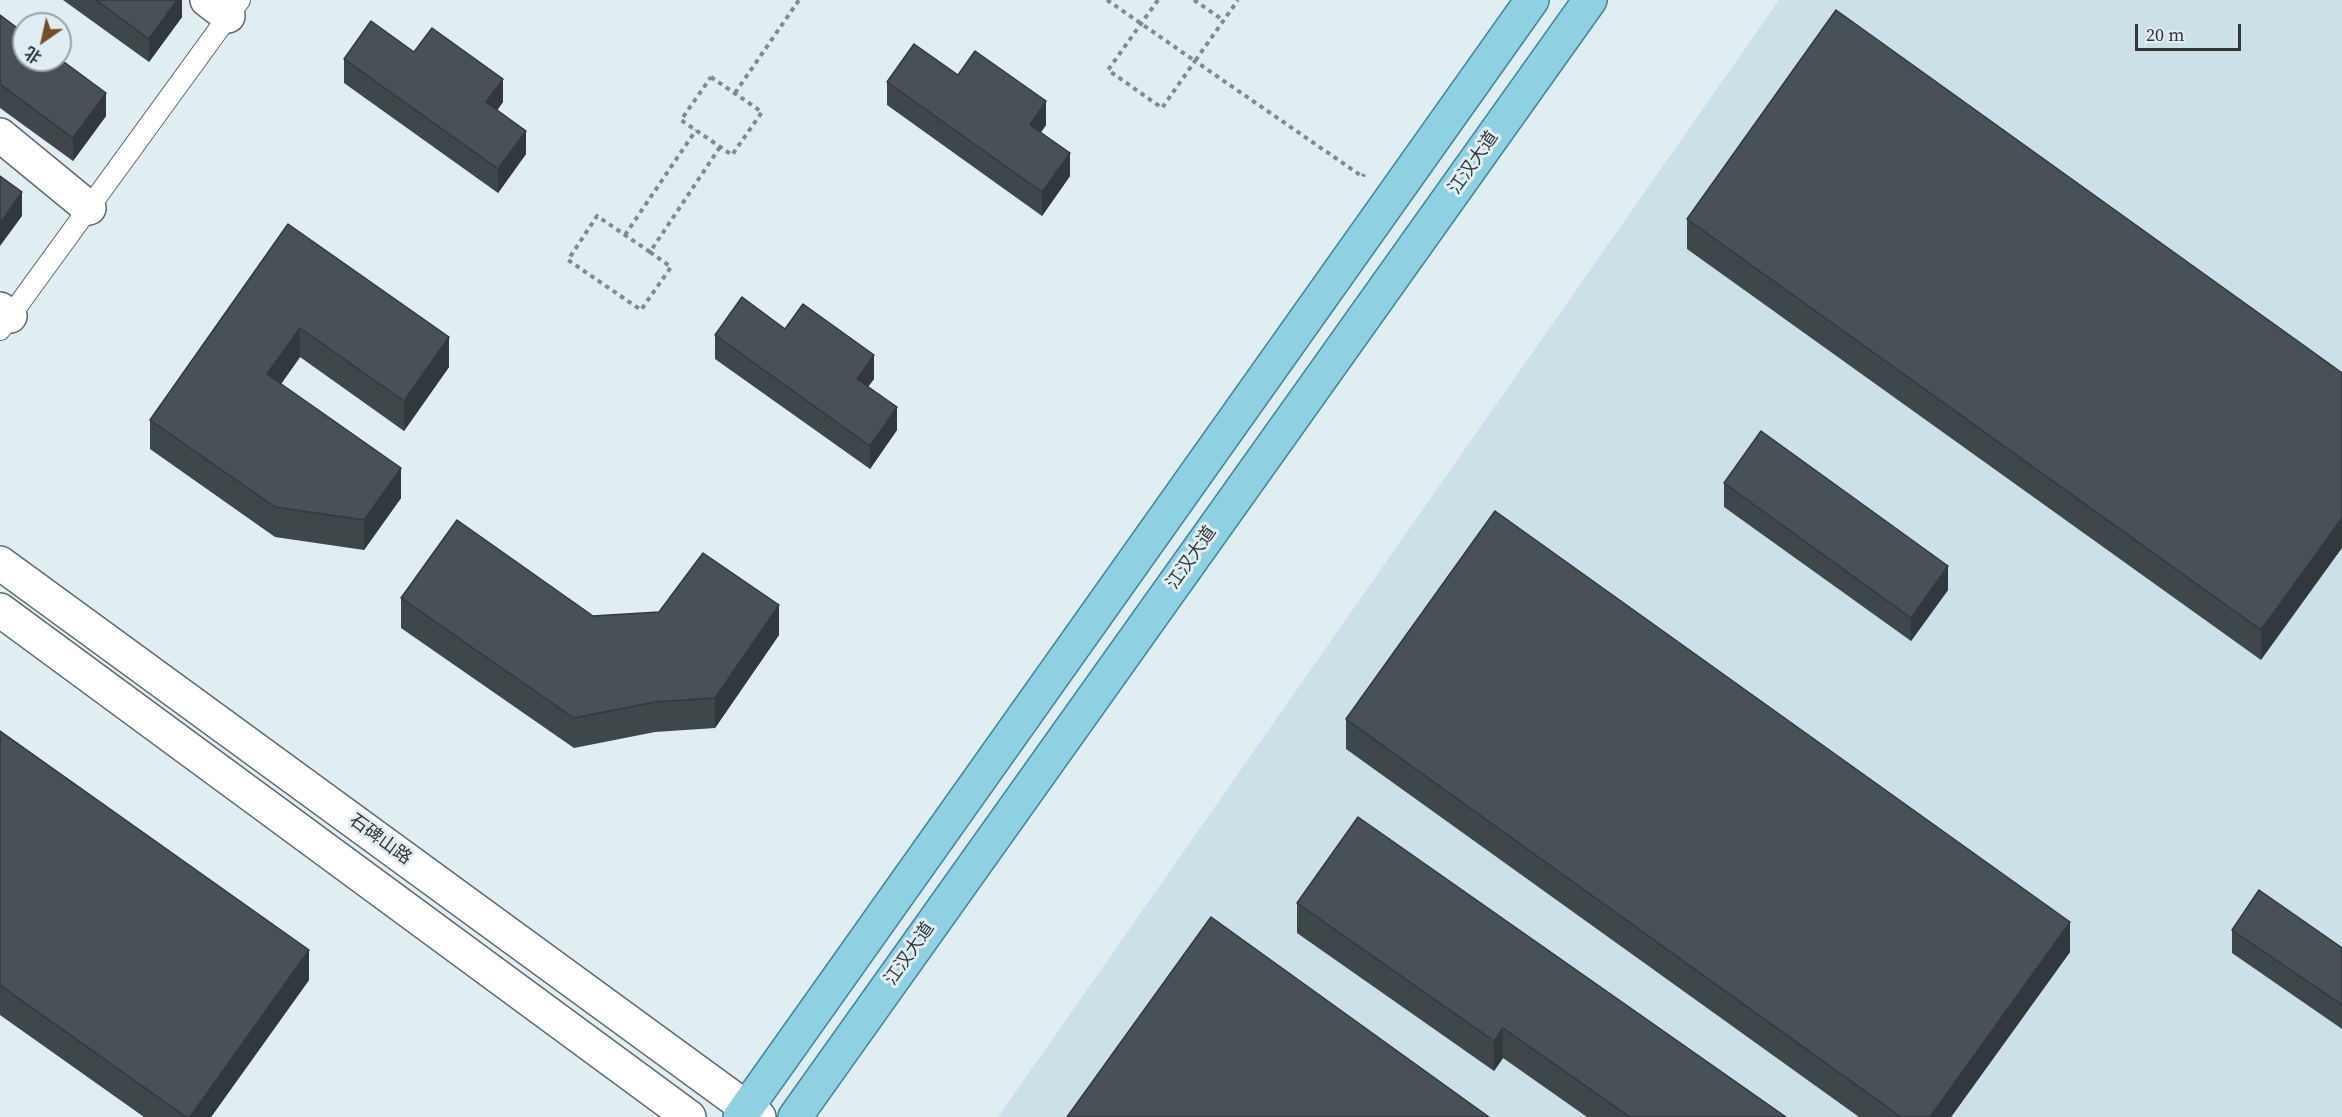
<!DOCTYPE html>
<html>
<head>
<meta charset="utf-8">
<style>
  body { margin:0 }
  #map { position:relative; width:2342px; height:1117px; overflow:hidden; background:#e0edf1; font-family:"Source Serif 4","Noto Sans SC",serif }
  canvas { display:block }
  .north { position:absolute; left:12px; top:12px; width:60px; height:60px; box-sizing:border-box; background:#e0edf1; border:2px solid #9aa4a7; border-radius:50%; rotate:214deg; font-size:16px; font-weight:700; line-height:24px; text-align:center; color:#313637 }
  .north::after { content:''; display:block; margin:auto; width:21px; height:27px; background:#744e2a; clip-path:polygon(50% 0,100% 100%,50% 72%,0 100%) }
  .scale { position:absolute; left:2135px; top:24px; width:106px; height:27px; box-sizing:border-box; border:3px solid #313637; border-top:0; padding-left:8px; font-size:18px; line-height:21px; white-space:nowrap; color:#313637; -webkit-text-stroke:4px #e0edf1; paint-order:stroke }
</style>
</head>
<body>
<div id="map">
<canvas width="2342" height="1117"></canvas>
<div class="north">北</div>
<div class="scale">20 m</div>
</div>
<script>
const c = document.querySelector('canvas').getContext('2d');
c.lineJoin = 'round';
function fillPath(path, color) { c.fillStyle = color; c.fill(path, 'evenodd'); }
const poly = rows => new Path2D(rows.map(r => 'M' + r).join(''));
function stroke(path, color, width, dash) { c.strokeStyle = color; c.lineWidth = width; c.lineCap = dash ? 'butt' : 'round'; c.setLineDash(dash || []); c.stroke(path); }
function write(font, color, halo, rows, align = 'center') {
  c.font = font + ' "Source Serif 4","Noto Sans SC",serif'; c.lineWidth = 6; c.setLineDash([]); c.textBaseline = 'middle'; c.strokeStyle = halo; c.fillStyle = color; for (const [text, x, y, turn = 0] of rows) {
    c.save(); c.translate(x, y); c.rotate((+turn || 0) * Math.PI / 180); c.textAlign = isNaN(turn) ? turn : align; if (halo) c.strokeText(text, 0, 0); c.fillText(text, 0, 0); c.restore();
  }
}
fillPath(poly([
  [1779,0,2342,0,2342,1117,998,1117]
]), '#cce1e7');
const service = poly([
  [0,330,240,0]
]);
const minor = poly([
  [207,0,228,16],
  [0,135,89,208],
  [0,309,10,316]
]);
const tertiary = poly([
  [0,563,759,1117],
  [0,610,689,1117]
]);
const primary = poly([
  [740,1117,1532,0],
  [795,1117,1590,0]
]);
stroke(service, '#5e696d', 22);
stroke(minor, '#5e696d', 36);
stroke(tertiary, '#5e696d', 36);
stroke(primary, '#3d879b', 36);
stroke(poly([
  [1107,0,1195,61,1238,0],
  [1158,0,1108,70,1162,108,1195,61,1363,177,1364,174],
  [1194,0,1223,20],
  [711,77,762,112,732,155,681,120,711,77],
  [735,93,799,0],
  [625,235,696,130],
  [650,252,597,216,568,260,641,310,671,267,650,252,720,147]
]), '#828a8d', 4, [4.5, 4.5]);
stroke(service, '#fff', 20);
stroke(minor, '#fff', 33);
stroke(tertiary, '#fff', 33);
stroke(primary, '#8fd1e3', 33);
fillPath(poly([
  [63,0,182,0,182,17,149,62],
  [0,15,106,116,73,161,0,108],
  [414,52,503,102,497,110,526,154,498,193,344,83,344,59],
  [958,75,1046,125,1041,132,1070,176,1042,216,887,105,887,82],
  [1687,219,2342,373,2261,660,1687,249],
  [288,224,449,367,404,431,300,357,281,384,401,498,364,550,275,537,150,449,150,420],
  [785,329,874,379,868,386,897,430,870,469,715,359,715,335],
  [1724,483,1948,590,1911,641,1724,507],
  [401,598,593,616,779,635,715,728,655,732,574,748,401,628],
  [1346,719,2070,952,1951,1117,1859,1117,1346,749],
  [0,731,309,980,211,1117,144,1117,0,1015],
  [1297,903,1786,1117,1587,1117,1503,1058,1494,1071,1297,933],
  [2232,930,2342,948,2342,1029,2232,953]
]), '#3e474a');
fillPath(poly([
  [177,0,182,0,182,17,149,62,149,39],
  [503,79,503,102,486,126,486,102],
  [106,93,106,116,73,161,73,138],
  [1046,101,1046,125,1030,148,1030,125],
  [526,131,526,154,498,193,498,169],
  [1070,153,1070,176,1042,216,1042,192],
  [22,192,22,216,0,246,0,223],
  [300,328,300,357,267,404,267,374],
  [449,337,449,367,404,431,404,401],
  [874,355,874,379,857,402,857,379],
  [897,407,897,430,870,469,870,446],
  [401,468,401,498,364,550,364,520],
  [2342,518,2342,548,2261,660,2261,630],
  [1948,566,1948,590,1911,641,1911,618],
  [779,605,779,635,715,728,715,698],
  [2070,922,2070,952,1951,1117,1930,1117],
  [309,950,309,980,211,1117,190,1117],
  [1503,1028,1503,1058,1494,1071,1494,1041]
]), '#32393c');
const building = poly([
  [96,0,177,0,149,39,96,0],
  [1836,10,2342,373,2342,518,2261,630,1687,219,1836,10],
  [0,15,24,33,24,60,60,59,106,93,73,138,0,84,0,15],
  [371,21,414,52,432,28,503,79,486,102,526,131,498,169,344,59,371,21],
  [914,44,958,75,975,51,1046,101,1030,125,1070,153,1042,192,887,82,914,44],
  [0,176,22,192,0,223,0,176],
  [288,224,449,337,404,401,300,328,267,374,401,468,364,520,275,507,150,420,288,224],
  [742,297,785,329,803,304,874,355,857,379,897,407,870,446,715,335,742,297],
  [1761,431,1948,566,1911,618,1724,483,1761,431],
  [1495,511,2070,922,1930,1117,1901,1117,1346,719,1495,511],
  [457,520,593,616,659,612,703,553,779,605,715,698,655,702,574,718,401,598,457,520],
  [0,731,309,950,190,1117,186,1117,0,985,0,731],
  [1358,817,1786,1117,1630,1117,1503,1028,1494,1041,1297,903,1358,817],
  [2259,890,2342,948,2342,1005,2232,930,2259,890],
  [1211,917,1489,1117,1067,1117,1211,917]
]);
fillPath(building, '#485256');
stroke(building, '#32393c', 1.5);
write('18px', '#313637', '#e0edf1', [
  ["江汉大道",1474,163,-55],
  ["江汉大道",1192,558,-55],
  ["石碑山路",380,840,36],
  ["江汉大道",910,954,-55]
]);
</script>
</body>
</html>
